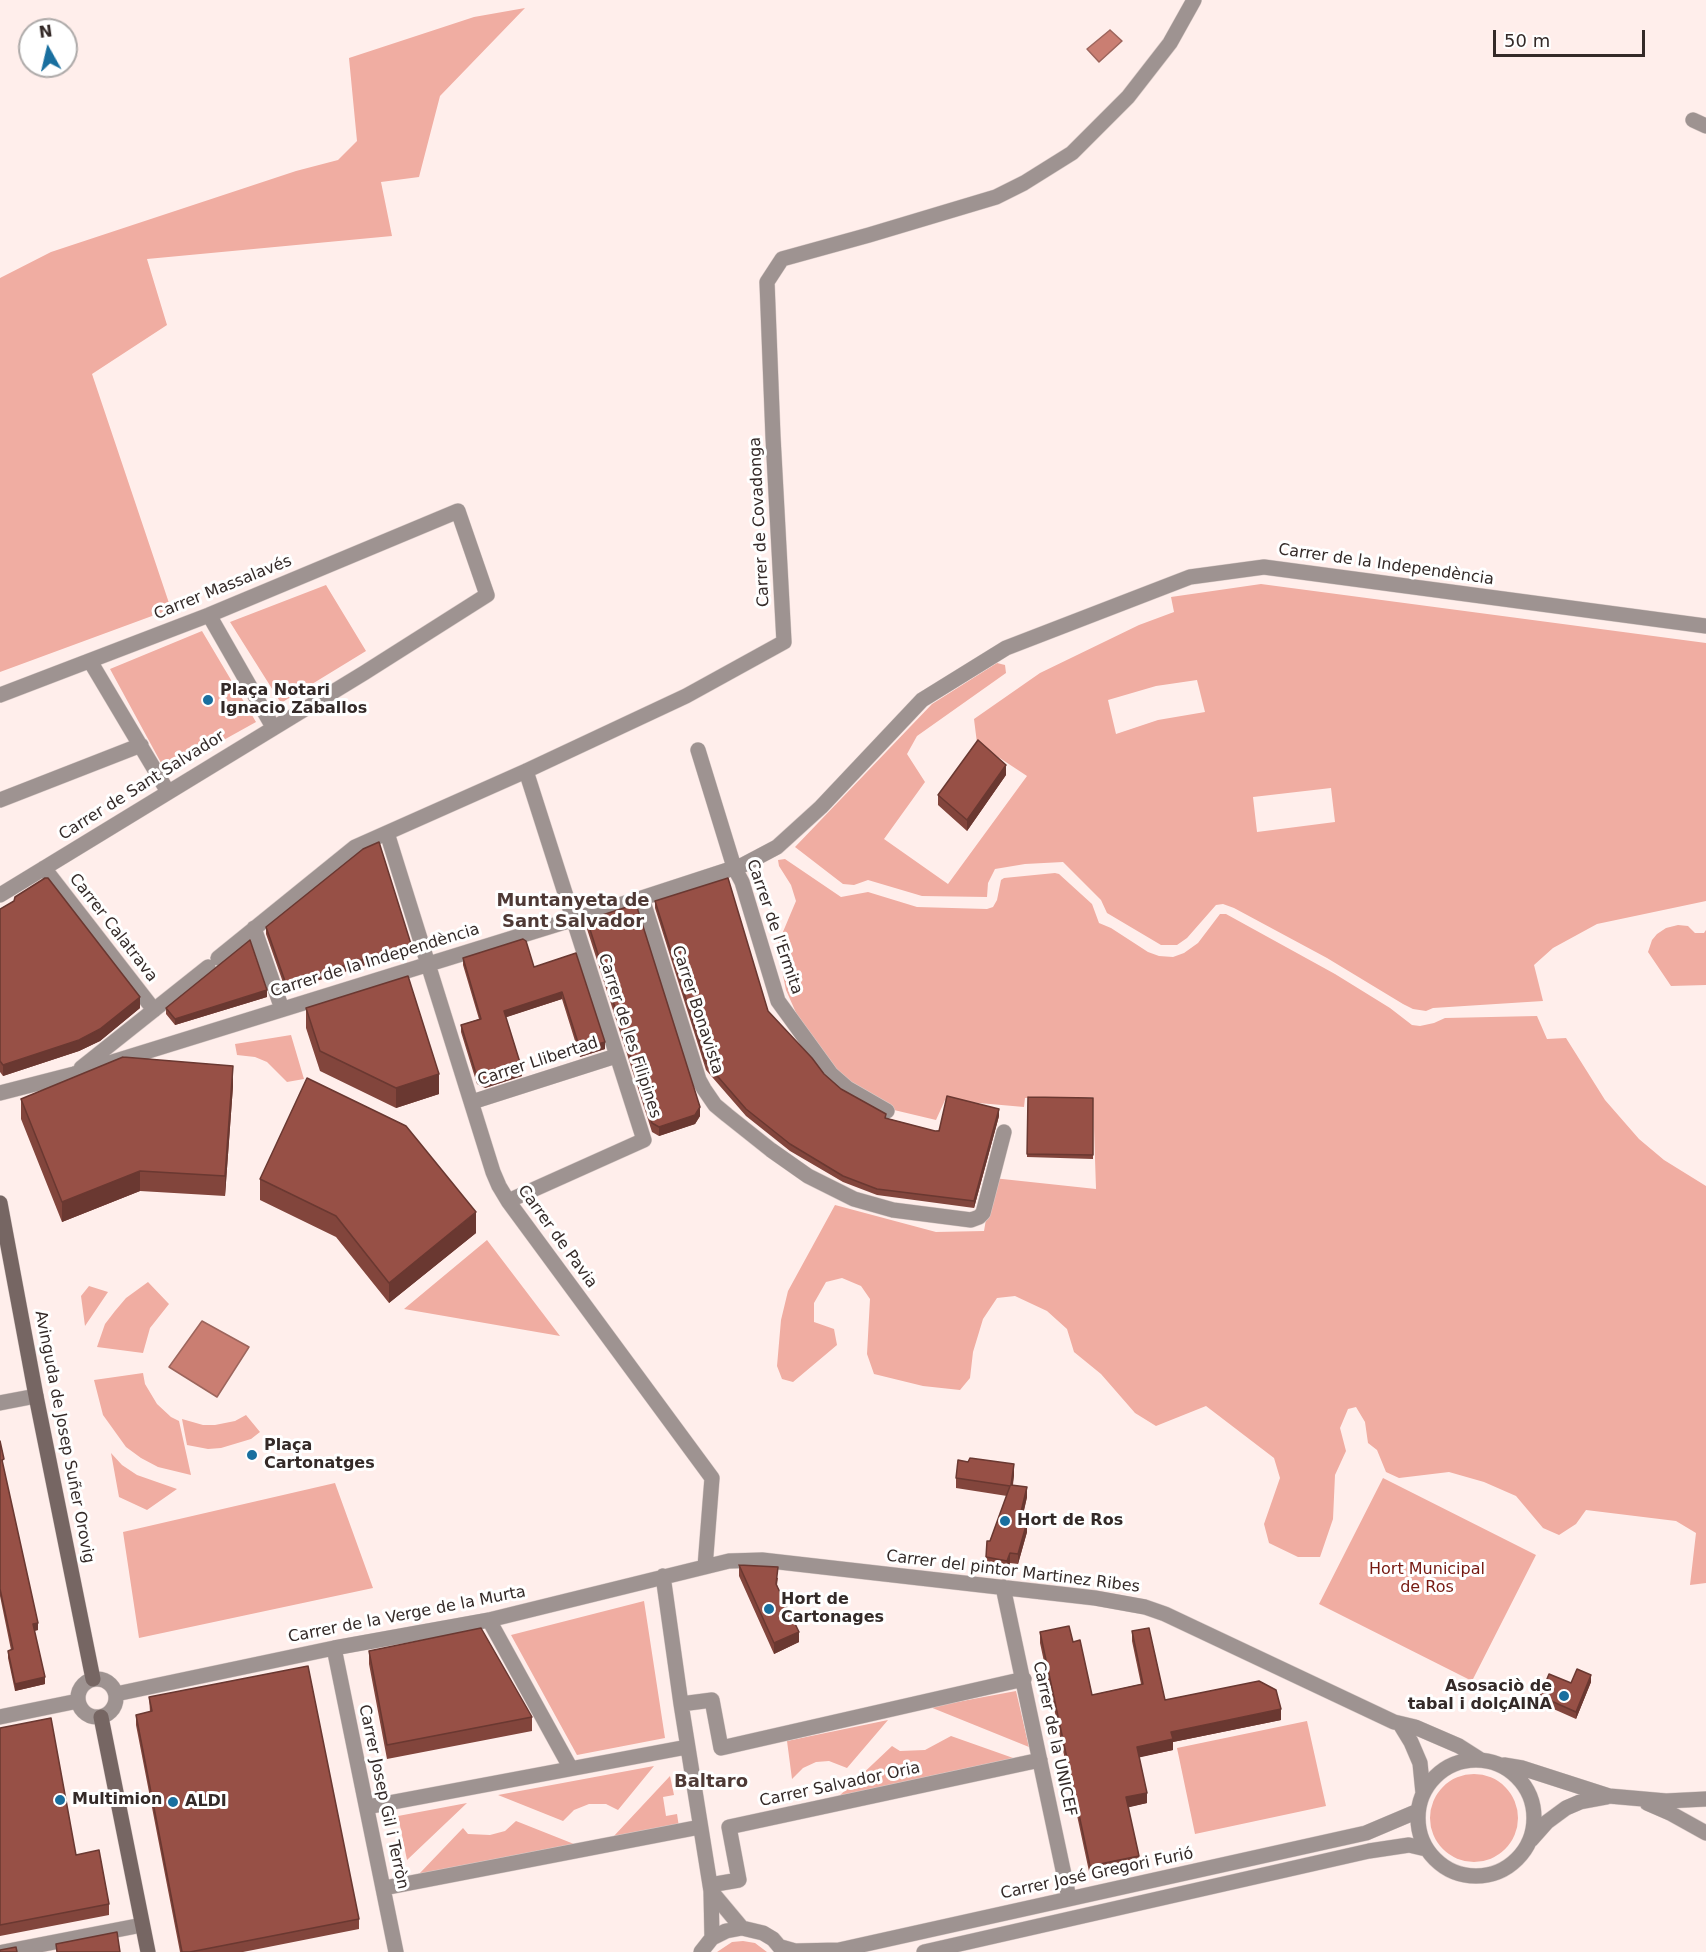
<!DOCTYPE html>
<html>
<head>
<meta charset="utf-8">
<style>
  body { margin:0 }
  #map { position:relative; width:1706px; height:1952px; overflow:hidden; background:#ffeeeb; font-family:"DejaVu Sans",sans-serif }
  canvas { display:block }
  .north { position:absolute; left:18px; top:18px; width:60px; height:60px; box-sizing:border-box; background:#fff; border:2px solid #aeaaa9; border-radius:50%; rotate:352deg; font-size:16px; font-weight:700; line-height:24px; text-align:center; color:#342a28 }
  .north::after { content:''; display:block; margin:auto; width:21px; height:27px; background:#196f9f; clip-path:polygon(50% 0,100% 100%,50% 72%,0 100%) }
  .scale { position:absolute; left:1493px; top:30px; width:152px; height:27px; box-sizing:border-box; border:3px solid #342a28; border-top:0; padding-left:8px; font-size:18px; line-height:21px; white-space:nowrap; color:#342a28; -webkit-text-stroke:4px #fff; paint-order:stroke }
</style>
</head>
<body>
<div id="map">
<canvas width="1706" height="1952"></canvas>
<div class="north">N</div>
<div class="scale">50 m</div>
</div>
<script>
const c = document.querySelector('canvas').getContext('2d');
c.lineJoin = 'round';
function fillPath(path, color) { c.fillStyle = color; c.fill(path, 'evenodd'); }
const poly = rows => new Path2D(rows.map(r => 'M' + r).join(''));
function stroke(path, color, width, dash) { c.strokeStyle = color; c.lineWidth = width; c.lineCap = dash ? 'butt' : 'round'; c.setLineDash(dash || []); c.stroke(path); }
function write(font, color, halo, rows, align = 'center') {
  c.font = font + ' "DejaVu Sans",sans-serif'; c.lineWidth = 6; c.setLineDash([]); c.textBaseline = 'middle'; c.strokeStyle = halo; c.fillStyle = color; for (const [text, x, y, turn = 0] of rows) {
    c.save(); c.translate(x, y); c.rotate((+turn || 0) * Math.PI / 180); c.textAlign = isNaN(turn) ? turn : align; if (halo) c.strokeText(text, 0, 0); c.fillText(text, 0, 0); c.restore();
  }
}
fillPath(poly([
  [525,8,440,96,419,177,381,182,392,236,147,259,167,325,92,374,171,609,0,672,0,278,51,252,296,171,338,160,357,141,349,58,474,17],
  [1261,584,1706,643,1706,901,1597,924,1553,948,1534,965,1543,1001,1433,1008,1426,1011,1413,1009,1403,1004,1327,958,1234,908,1223,904,1216,905,1187,938,1177,945,1161,945,1107,913,1101,900,1063,862,1025,864,995,869,988,883,987,897,922,896,868,880,854,885,843,884,795,847,932,704,997,663,1005,665,1006,673,917,736,907,754,925,782,884,839,948,884,1027,776,977,743,974,719,1040,673,1139,625,1174,612,1171,597],
  [1197,680,1205,712,1158,720,1116,734,1108,700,1156,686],
  [1331,788,1335,822,1257,832,1253,797],
  [326,585,366,651,281,703,230,622],
  [202,631,256,722,166,772,110,669],
  [785,859,841,897,868,892,917,907,987,909,993,907,997,900,1001,880,1004,878,1055,873,1059,874,1092,904,1099,923,1111,928,1148,952,1159,956,1173,957,1184,953,1198,943,1220,914,1226,914,1335,974,1390,1008,1412,1025,1420,1026,1434,1023,1445,1018,1537,1016,1547,1039,1566,1038,1605,1100,1639,1139,1664,1160,1706,1186,1706,1583,1690,1585,1696,1533,1676,1521,1586,1510,1576,1524,1559,1535,1543,1528,1516,1496,1484,1482,1449,1472,1399,1478,1386,1472,1377,1450,1368,1443,1365,1422,1356,1407,1348,1409,1340,1428,1346,1451,1335,1475,1333,1519,1320,1557,1298,1557,1269,1543,1264,1524,1280,1478,1274,1458,1206,1406,1156,1426,1135,1413,1101,1374,1074,1352,1067,1329,1047,1311,1015,1296,997,1298,983,1319,973,1352,970,1378,960,1390,923,1386,874,1374,867,1354,870,1299,861,1286,842,1278,826,1282,814,1303,814,1322,834,1329,837,1345,793,1382,782,1379,777,1366,781,1320,788,1291,835,1205,936,1232,984,1231,993,1178,1096,1189,1093,1097,1025,1098,1024,1107,945,1100,936,1120,894,1110,849,1085,804,1031,786,990,777,946,796,901,791,885,779,866,778,860],
  [1678,925,1688,926,1695,933,1704,933,1706,930,1706,985,1671,986,1648,952,1652,940,1657,934,1666,928],
  [291,1035,304,1079,287,1082,267,1062,255,1057,237,1055,235,1044],
  [487,1240,560,1336,404,1309],
  [148,1282,169,1304,150,1328,143,1353,97,1347,105,1324,115,1311,126,1298],
  [89,1286,108,1292,85,1326,81,1296],
  [143,1373,145,1384,157,1404,171,1417,179,1421,191,1475,158,1467,141,1458,126,1447,103,1415,94,1380],
  [246,1415,260,1432,251,1439,221,1448,208,1449,187,1445,182,1419,203,1425,215,1425,235,1421],
  [111,1453,122,1465,137,1475,177,1489,147,1510,119,1497],
  [1383,1478,1536,1555,1472,1681,1319,1604],
  [335,1483,373,1588,139,1638,123,1532],
  [644,1601,665,1738,577,1755,511,1635],
  [1016,1691,1029,1747,930,1707],
  [888,1720,847,1768,829,1761,816,1762,803,1768,792,1779,787,1741],
  [1307,1721,1326,1806,1195,1834,1177,1748],
  [951,1736,1016,1759,837,1798,892,1746,900,1751,925,1750],
  [654,1766,618,1810,606,1804,589,1804,574,1810,563,1821,498,1795],
  '1430 1818a44 44 0 1 1 88 0a44 44 0 1 1-88 0Z',
  [670,1776,674,1795,663,1797,666,1816,677,1814,679,1827,613,1837],
  [467,1803,407,1860,398,1816],
  [516,1821,574,1844,419,1874,463,1828,468,1834,490,1835,505,1831],
  [743,1941,755,1943,767,1952,717,1952,732,1942]
]), '#f0ada2');
const water = poly([
  [1110,30,1122,41,1099,62,1087,49,1110,30],
  [202,1321,249,1347,217,1397,169,1367,202,1321]
]);
fillPath(water, '#ca7e72');
stroke(water, '#9d655c', 1.5);
const street = poly([
  [1693,120,1706,126],
  [209,615,273,727],
  [90,661,168,792],
  [0,695,209,615,458,511,487,595,364,673,0,895],
  [698,750,734,867,742,882,778,1001,831,1074,847,1088,887,1111],
  [0,800,141,745],
  [387,833,493,1172,499,1186,508,1201,712,1478,705,1567],
  [44,868,154,1010],
  [642,898,699,1080,704,1089,715,1105,727,1115,771,1150,808,1176,854,1199,893,1210,971,1220,979,1217,983,1213,1004,1132],
  [254,928,282,1009],
  [218,958,355,847,526,771,686,696,784,642,773,437,767,282,782,259,869,235,996,197,1024,183,1072,153,1128,97,1170,43,1194,0],
  [81,1068,208,967],
  [0,1093,74,1074,642,898,743,865,777,847,821,807,922,700,1006,648,1190,577,1264,567,1706,626],
  [472,1102,616,1056],
  [508,1201,644,1140,526,771],
  [0,1403,36,1396],
  [663,1576,681,1704,711,1891,712,1938],
  [1003,1587,1069,1898],
  [489,1620,570,1767],
  [334,1648,396,1952],
  '78 1698a19 19 0 1 1 38 0a19 19 0 1 1-38 0Z',
  [116,1694,334,1648,489,1620,729,1561,762,1560,1095,1598,1145,1607,1165,1614,1394,1722,1415,1727,1459,1746,1481,1760],
  [681,1704,712,1700,721,1748,1024,1679],
  [0,1717,78,1701],
  [1400,1724,1411,1742,1420,1763,1423,1793],
  '1418 1818a58 58 0 1 1 116 0a58 58 0 1 1-116 0Z',
  [1504,1765,1522,1768,1609,1796,1666,1801,1706,1799],
  [1647,1803,1670,1813,1706,1833],
  [367,1807,687,1747],
  [1531,1840,1547,1822,1566,1808,1580,1802,1607,1797],
  [710,1885,739,1880,729,1827,1040,1760],
  [384,1888,700,1827],
  [711,1891,742,1928],
  [781,1947,795,1951,839,1950,1366,1833,1418,1811],
  [3,1952,142,1925],
  [701,1952,712,1938,726,1931,742,1928,763,1933,773,1939,784,1952],
  [924,1952,1369,1851,1409,1845,1426,1849]
]);
const secondary = poly([
  [0,1203,36,1396,93,1679],
  [101,1717,148,1952]
]);
stroke(street, '#dacbc8', 16);
stroke(secondary, '#dacbc8', 16);
stroke(street, '#9e9391', 15);
stroke(secondary, '#766663', 15);
fillPath(poly([
  [1006,775,967,831,938,805,938,795],
  [655,901,768,1011,824,1074,841,1089,886,1118,935,1131,999,1116,974,1208,877,1195,843,1182,790,1151,746,1116,706,1070,655,908],
  [0,909,140,1008,100,1041,79,1051,3,1076,0,1072],
  [587,920,700,1116,695,1124,659,1136,652,1132,587,929],
  [266,927,411,950,286,991,266,934],
  [576,953,605,1049,580,1057,562,999,506,1017,522,1076,485,1088,477,1084,461,1032,461,1025,479,1019,463,965,463,958,534,967],
  [267,997,175,1025,166,1014,166,1008],
  [306,1008,439,1094,396,1108,320,1071,306,1028],
  [233,1086,225,1196,140,1191,62,1222,21,1119,21,1099],
  [1028,1097,1093,1098,1093,1159,1027,1157],
  [260,1179,476,1233,389,1303,336,1237,260,1200],
  [0,1441,3,1466,38,1630,34,1631,45,1684,15,1691,8,1658,8,1651,11,1650,0,1596],
  [1014,1475,1013,1485,1027,1497,1022,1520,1027,1532,1018,1564,1010,1563,1007,1571,986,1568,986,1557,990,1541,1007,1496,956,1488,956,1478],
  [739,1565,778,1578,777,1585,799,1642,774,1654,739,1576],
  [1132,1631,1165,1700,1281,1720,1173,1742,1173,1750,1139,1757,1147,1803,1128,1807,1139,1856,1139,1867,1090,1876,1040,1643,1040,1632,1073,1642,1092,1695,1141,1684,1132,1641],
  [369,1651,532,1717,532,1731,387,1759,369,1664],
  [1591,1682,1576,1719,1540,1703,1540,1696,1571,1683],
  [149,1697,359,1919,359,1929,243,1952,180,1952,136,1725,136,1715,150,1712],
  [0,1728,76,1855,109,1904,109,1915,0,1936]
]), '#82453c');
fillPath(poly([
  [1006,765,1006,775,967,831,967,820],
  [411,944,411,950,286,991,286,984],
  [267,990,267,997,175,1025,175,1019],
  [562,992,562,999,504,1018,504,1011],
  [140,997,140,1008,100,1041,79,1051,3,1076,3,1065],
  [605,1042,605,1049,580,1057,580,1049],
  [233,1066,233,1086,225,1196,225,1176],
  [522,1069,522,1076,485,1088,485,1081],
  [439,1074,439,1094,396,1108,396,1088],
  [700,1107,700,1116,695,1124,659,1136,659,1127],
  [999,1109,999,1116,974,1208,974,1201],
  [140,1171,140,1191,62,1222,62,1202],
  [476,1212,476,1233,389,1303,389,1283],
  [1014,1464,1014,1475,1011,1495,1011,1485],
  [1027,1487,1027,1497,1019,1530,1019,1520],
  [1027,1522,1027,1532,1018,1564,1018,1554],
  [1010,1553,1010,1563,1007,1571,1007,1561],
  [38,1623,38,1630,33,1631,33,1624],
  [799,1632,799,1642,774,1654,774,1643],
  [1591,1675,1591,1682,1576,1719,1576,1712],
  [45,1677,45,1684,15,1691,15,1684],
  [1281,1709,1281,1720,1173,1742,1173,1750,1137,1758,1137,1747,1171,1732],
  [1147,1793,1147,1803,1126,1808,1126,1797]
]), '#6a3831');
const building = poly([
  [978,740,1006,765,967,820,938,795,978,740],
  [379,842,411,944,286,984,266,927,363,849,379,842],
  [45,878,48,878,140,997,100,1029,79,1040,3,1065,0,1061,0,909,14,901,15,897,45,878],
  [728,878,768,1011,812,1058,824,1074,841,1089,886,1114,885,1118,935,1131,939,1131,947,1096,999,1109,974,1201,877,1189,843,1176,790,1144,746,1109,706,1063,655,901,728,878],
  [636,904,700,1107,695,1115,659,1127,652,1123,587,920,636,904],
  [523,939,526,941,534,967,576,953,605,1042,580,1049,562,992,504,1011,522,1069,485,1081,477,1077,461,1025,481,1019,463,958,523,939],
  [250,940,267,990,175,1019,166,1008,250,940],
  [408,976,439,1074,396,1088,320,1051,306,1008,408,976],
  [123,1057,233,1066,225,1176,140,1171,62,1202,21,1099,123,1057],
  [307,1078,406,1126,476,1212,389,1283,336,1216,260,1179,307,1078],
  [1028,1097,1093,1098,1093,1155,1027,1154,1028,1097],
  [0,1441,4,1459,2,1460,38,1623,33,1624,45,1677,15,1684,8,1651,13,1649,0,1589,0,1441],
  [970,1458,1014,1464,1011,1485,1027,1487,1019,1520,1027,1522,1018,1554,1010,1553,1007,1561,986,1557,987,1541,990,1541,1010,1486,956,1478,958,1460,968,1462,970,1458],
  [739,1565,778,1567,776,1584,799,1632,774,1643,739,1565],
  [1069,1626,1073,1642,1080,1640,1092,1695,1143,1684,1132,1631,1149,1628,1165,1700,1259,1681,1276,1690,1281,1709,1171,1732,1173,1739,1137,1747,1147,1793,1126,1797,1139,1856,1090,1866,1040,1632,1069,1626],
  [481,1628,532,1717,387,1745,369,1651,481,1628],
  [308,1666,359,1919,190,1952,182,1952,136,1715,152,1711,149,1697,308,1666],
  [1577,1669,1591,1675,1576,1712,1540,1696,1549,1674,1571,1683,1577,1669],
  [51,1718,76,1855,99,1850,109,1904,0,1925,0,1728,51,1718],
  [117,1932,120,1952,57,1952,56,1944,117,1932],
  [16,1947,17,1952,0,1952,0,1950,16,1947]
]);
fillPath(building, '#975046');
stroke(building, '#6a3831', 1.5);
for (const [x, y, r, color] of [
  [208,700,6,"#196f9f"],
  [252,1455,6,"#196f9f"],
  [1005,1521,6,"#196f9f"],
  [769,1609,6,"#196f9f"],
  [1564,1696,6,"#196f9f"],
  [60,1800,6,"#196f9f"],
  [173,1802,6,"#196f9f"]
]) { const dot = new Path2D(); dot.arc(x, y, r, 0, 2 * Math.PI); c.fillStyle = color; c.fill(dot); stroke(dot, '#fff', 2); }
write('16px', '#342a28', '#fff', [
  ["Carrer de Covadonga",760,522,-93],
  ["Carrer de la Independència",1386,565,8],
  ["Carrer Massalavés",223,588,-22],
  ["Carrer de Sant Salvador",142,786,-32],
  ["Carrer de l'Ermita",774,927,71],
  ["Carrer Calatrava",113,928,52],
  ["Carrer de la Independència",375,961,-17],
  ["Carrer Bonavista",697,1010,72],
  ["Carrer de les Filipines",629,1036,72],
  ["Carrer Llibertad",538,1062,-18],
  ["Carrer de Pavia",557,1237,54],
  ["Avinguda de Josep Suñer Orovig",64,1437,79],
  ["Carrer del pintor Martinez Ribes",1013,1572,7],
  ["Carrer de la Verge de la Murta",407,1615,-11],
  ["Carrer de la UNICEF",1054,1739,78],
  ["Carrer Salvador Oria",840,1785,-12],
  ["Carrer Josep Gil i Terròn",383,1797,78],
  ["Carrer José Gregori Furió",1097,1874,-12]
]);
write('bold 16px', '#342a28', '#fff', [
  ["Plaça Notari",220,691],
  ["Ignacio Zaballos",220,709],
  ["Plaça",264,1446],
  ["Cartonatges",264,1464],
  ["Hort de Ros",1017,1521],
  ["Hort de",781,1600],
  ["Cartonages",781,1618],
  ["Asosaciò de",1552,1687,"right"],
  ["tabal i dolçAINA",1552,1705,"right"],
  ["Multimion",72,1800],
  ["ALDI",185,1802]
], 'left');
write('16px', '#751911', '#fff', [
  ["Hort Municipal",1427,1570],
  ["de Ros",1427,1588]
]);
write('bold 18px', '#4e3935', '#fff', [
  ["Muntanyeta de",573,901],
  ["Sant Salvador",573,922],
  ["Baltaro",711,1782]
]);
</script>
</body>
</html>
